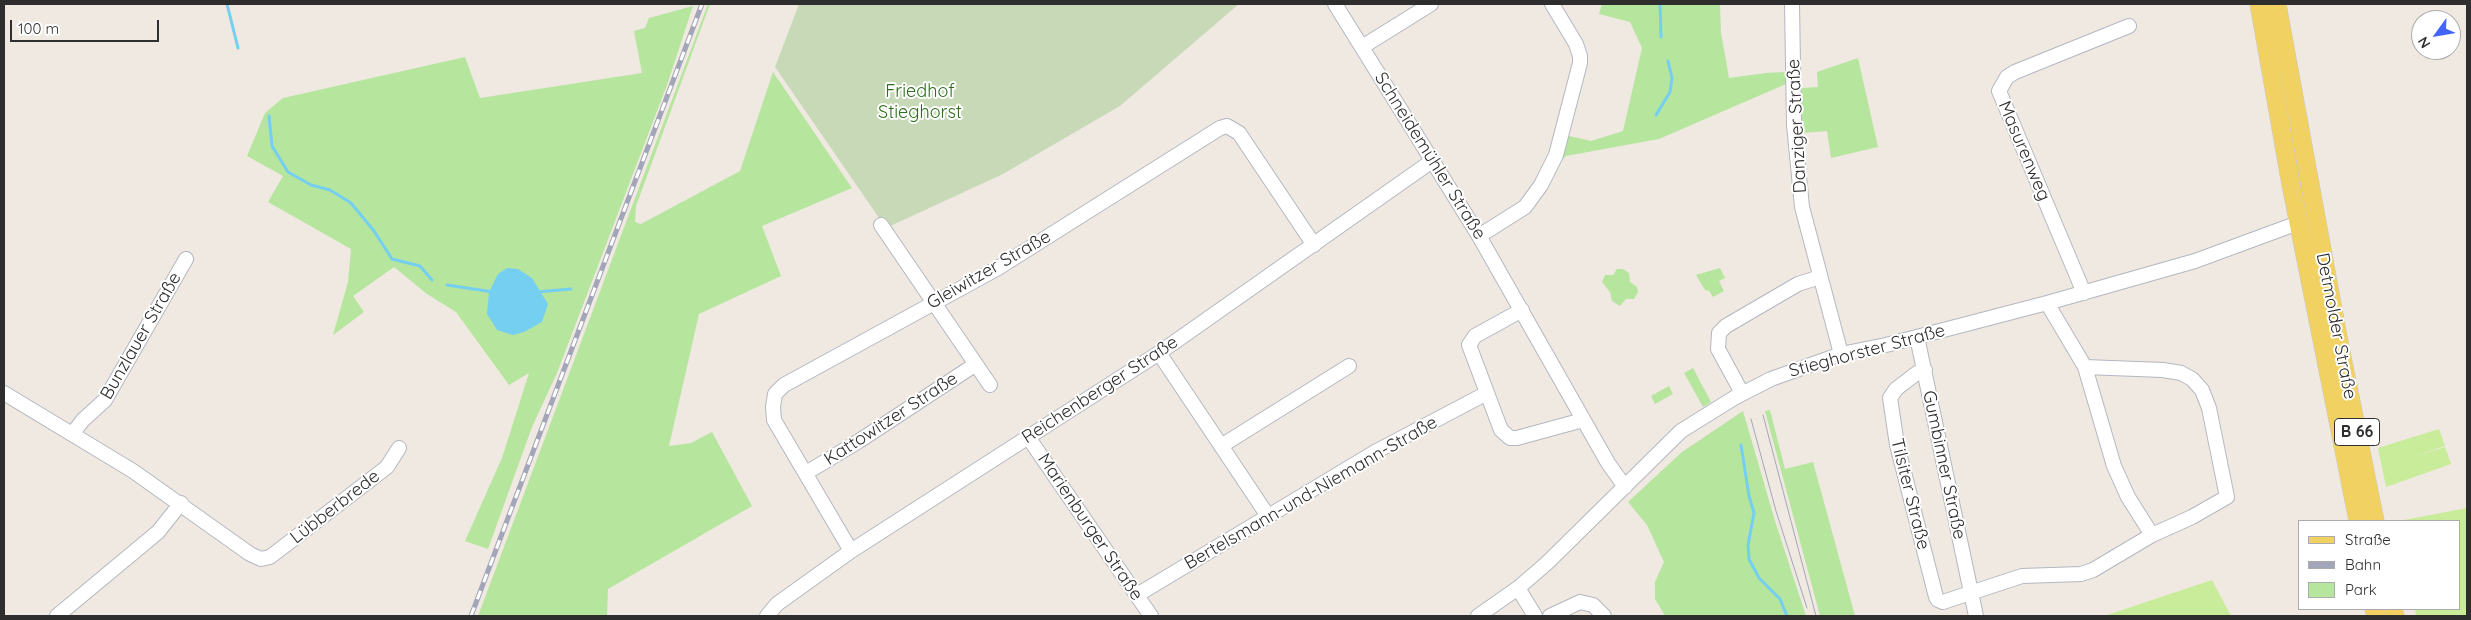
<!DOCTYPE html>
<html>
<head>
<meta charset="utf-8">
<style>
  body { margin:0 }
  #map { position:relative; width:2471px; height:620px; overflow:hidden; background:#efe9e1; font-family:Quicksand,sans-serif }
  canvas { display:block }
  .frame { position:absolute; inset:0; border:5px solid #2e2e2e; pointer-events:none }
  .legend { position:absolute; left:2298px; top:520px; width:162px; height:90px; box-sizing:border-box; background:#fff; border:1px solid #ababab; margin:0; padding:6px 9px; list-style:none; font-size:15px; color:#2e2e2e }
  .legend li { display:flex; align-items:center; gap:10px; height:25px }
  .legend b { width:25px; border:1px solid #ababab }
  .north { position:absolute; left:2411px; top:10px; width:50px; height:50px; box-sizing:border-box; background:#fff; border:1px solid #ababab; border-radius:50%; rotate:238deg; font-size:14px; font-weight:700; line-height:20px; text-align:center; color:#2e2e2e }
  .north::after { content:''; display:block; margin:auto; width:18px; height:22px; background:#4264fb; clip-path:polygon(50% 0,100% 100%,50% 72%,0 100%) }
  .scale { position:absolute; left:10px; top:20px; width:149px; height:22px; box-sizing:border-box; border:2px solid #2e2e2e; border-top:0; padding-left:6px; font-size:15px; line-height:18px; white-space:nowrap; color:#2e2e2e; -webkit-text-stroke:4px #fff; paint-order:stroke }
</style>
</head>
<body>
<div id="map">
<canvas width="2471" height="620"></canvas>
<div class="frame"></div>
<ul class="legend">
<li><b style="height:6px;background:#f2d163"></b>Straße</li>
<li><b style="height:6px;background:#a3a6b8"></b>Bahn</li>
<li><b style="height:14px;background:#b6e59e"></b>Park</li>
</ul>
<div class="north">N</div>
<div class="scale">100 m</div>
</div>
<script>
const c = document.querySelector('canvas').getContext('2d');
c.lineJoin = 'round';
function fillPath(path, color) { c.fillStyle = color; c.fill(path, 'evenodd'); }
const poly = rows => new Path2D(rows.map(r => 'M' + r).join(''));
function stroke(path, color, width, dash) { c.strokeStyle = color; c.lineWidth = width; c.lineCap = dash ? 'butt' : 'round'; c.setLineDash(dash || []); c.stroke(path); }
function write(font, color, halo, rows, align = 'center') {
  c.font = font + ' Quicksand,sans-serif'; c.lineWidth = 4; c.setLineDash([]); c.textBaseline = 'middle'; c.strokeStyle = halo; c.fillStyle = color; for (const [text, x, y, turn = 0] of rows) {
    c.save(); c.translate(x, y); c.rotate((+turn || 0) * Math.PI / 180); c.textAlign = isNaN(turn) ? turn : align; if (halo) c.strokeText(text, 0, 0); c.fillText(text, 0, 0); c.restore();
  }
}
fillPath(poly([
  [708,4,710,4,636,206,635,222,641,224,740,171,773,72,852,188,762,226,781,276,699,314,669,446,691,443,712,432,752,506,608,589,607,616,478,616],
  [1602,4,1720,4,1721,33,1729,78,1766,73,1786,72,1786,84,1659,139,1566,156,1561,161,1569,136,1591,141,1623,131,1642,48,1630,22,1599,14],
  [693,6,667,85,557,373,532,427,488,549,465,541,502,458,529,373,509,385,456,312,427,294,394,267,353,296,364,312,333,335,348,282,351,249,268,202,283,176,247,156,265,113,283,98,465,57,480,98,642,73,634,31,645,28,649,18],
  [1858,58,1878,147,1831,158,1827,131,1802,133,1801,88,1818,87,1817,72],
  [1720,268,1725,278,1719,281,1724,291,1713,297,1709,291,1705,290,1696,275],
  [1617,269,1623,269,1629,273,1630,282,1637,287,1638,292,1634,299,1626,299,1620,306,1612,301,1610,292,1602,282,1605,275,1613,275],
  [1693,368,1711,402,1703,407,1684,373],
  [1669,386,1673,394,1655,404,1651,396],
  [1770,410,1785,469,1813,462,1855,616,1820,616,1765,411],
  [1743,411,1775,521,1806,616,1665,616,1655,599,1655,582,1664,562,1647,525,1628,502,1682,452]
]), '#b6e59e');
fillPath(poly([
  [799,4,1239,4,1120,106,1003,174,886,228,775,67]
]), '#c8d9b8');
fillPath(poly([
  [2439,429,2445,446,2414,457,2445,447,2451,464,2386,487,2378,448],
  [2467,508,2467,616,2416,616,2415,609,2460,609,2460,521,2399,521],
  [2212,580,2231,616,2104,616]
]), '#c9ec9a');
fillPath(poly([
  [507,268,518,269,532,278,548,304,542,322,524,332,513,335,497,330,487,314,489,292,498,274]
]), '#75cff0');
stroke(poly([
  [227,4,238,48],
  [1660,4,1661,37],
  [1656,115,1670,92,1672,78,1668,61],
  [269,116,272,146,288,172,311,185,330,190,351,203,374,231,392,259,420,266,432,280],
  [447,285,493,292],
  [536,292,571,289],
  [1741,445,1749,496,1754,513,1748,545,1749,559,1759,578,1780,599,1787,616]
]), '#75cff0', 3);
const minor = poly([
  [1335,4,1479,236,1608,463,1625,487],
  [1792,4,1794,125,1802,207,1841,354],
  [1362,47,1431,4],
  [881,225,990,385],
  [1479,236,1525,207,1541,185,1556,155,1580,63,1580,56,1576,44,1552,4],
  [2084,293,1999,91,2007,77,2015,72,2129,26],
  [2047,303,2085,367,2114,466,2128,497,2152,535],
  [1522,310,1475,336,1469,345,1501,430,1510,438,1517,438,1583,420],
  [1917,337,1976,616],
  [1159,353,1268,516],
  [1925,370,1917,373,1896,389,1890,398,1897,445,1936,597,1938,600,1943,602,2022,576,2081,574,2093,570,2152,535,2192,517,2227,497,2209,408,2202,390,2192,379,2181,373,2163,370,2085,367],
  [4,393,133,471,250,554,261,559,270,557,387,467,399,448],
  [1742,393,1718,349,1719,333,1726,326,1798,284,1820,277],
  [73,433,83,420,105,400,186,259],
  [1028,437,1151,616],
  [1221,446,1349,366],
  [806,473,859,441,976,364],
  [851,551,774,420,773,407,775,394,784,385,998,268,1220,128,1227,126,1239,133,1314,245],
  [1518,588,1535,616],
  [1137,595,1375,452,1487,393],
  [57,616,158,532,181,503],
  [767,616,777,604,851,551,1159,353,1432,161],
  [1478,616,1518,588,1547,563,1681,431,1734,398,1771,379,1841,354,1886,345,2047,303,2195,261,2298,223],
  [1550,616,1580,602,1593,605,1604,616]
]);
const major = poly([
  [2259,4,2291,185,2358,521],
  [2277,4,2339,342,2375,521],
  [2374,609,2376,616],
  [2393,609,2395,616]
]);
stroke(minor, '#b4b7c1', 16);
stroke(major, '#c9c9c9', 19);
stroke(minor, '#fff', 14);
stroke(major, '#f2d163', 18);
stroke(poly([
  [1763,415,1816,616],
  [1751,419,1776,511,1807,608]
]), '#a3a6b8', 1);
const rail = poly([
  [471,616,702,4]
]);
stroke(rail, '#a3a6b8', 5);
stroke(rail, '#fff', 3, [9]);
for (const [x, y, w] of [
  [2357,432,45]
]) { const box = new Path2D(); box.roundRect(x - w / 2, y - 13.5, w, 27, 4); c.fillStyle = '#fff'; c.fill(box); stroke(box, '#2e2e2e', 1); }
write('bold 16px', '#2e2e2e', null, [
  ["B 66",2357,432]
]);
write('18px', '#2c6e1b', '#fff', [
  ["Friedhof",920,92],
  ["Stieghorst",920,113]
]);
write('18px', '#2e2e2e', '#fff', [
  ["Danziger Straße",1797,126,-93],
  ["Masurenweg",2024,151,67],
  ["Schneidemühler Straße",1430,156,58],
  ["Gleiwitzer Straße",989,270,-30],
  ["Detmolder Straße",2336,326,79],
  ["Bunzlauer Straße",141,336,-60],
  ["Stieghorster Straße",1867,351,-15],
  ["Reichenberger Straße",1100,390,-33],
  ["Kattowitzer Straße",891,419,-33],
  ["Gumbinner Straße",1944,465,78],
  ["Bertelsmann-und-Niemann-Straße",1311,493,-30],
  ["Tilsiter Straße",1910,494,76],
  ["Lübberbrede",335,507,-38],
  ["Marienburger Straße",1090,527,56]
]);
</script>
</body>
</html>
